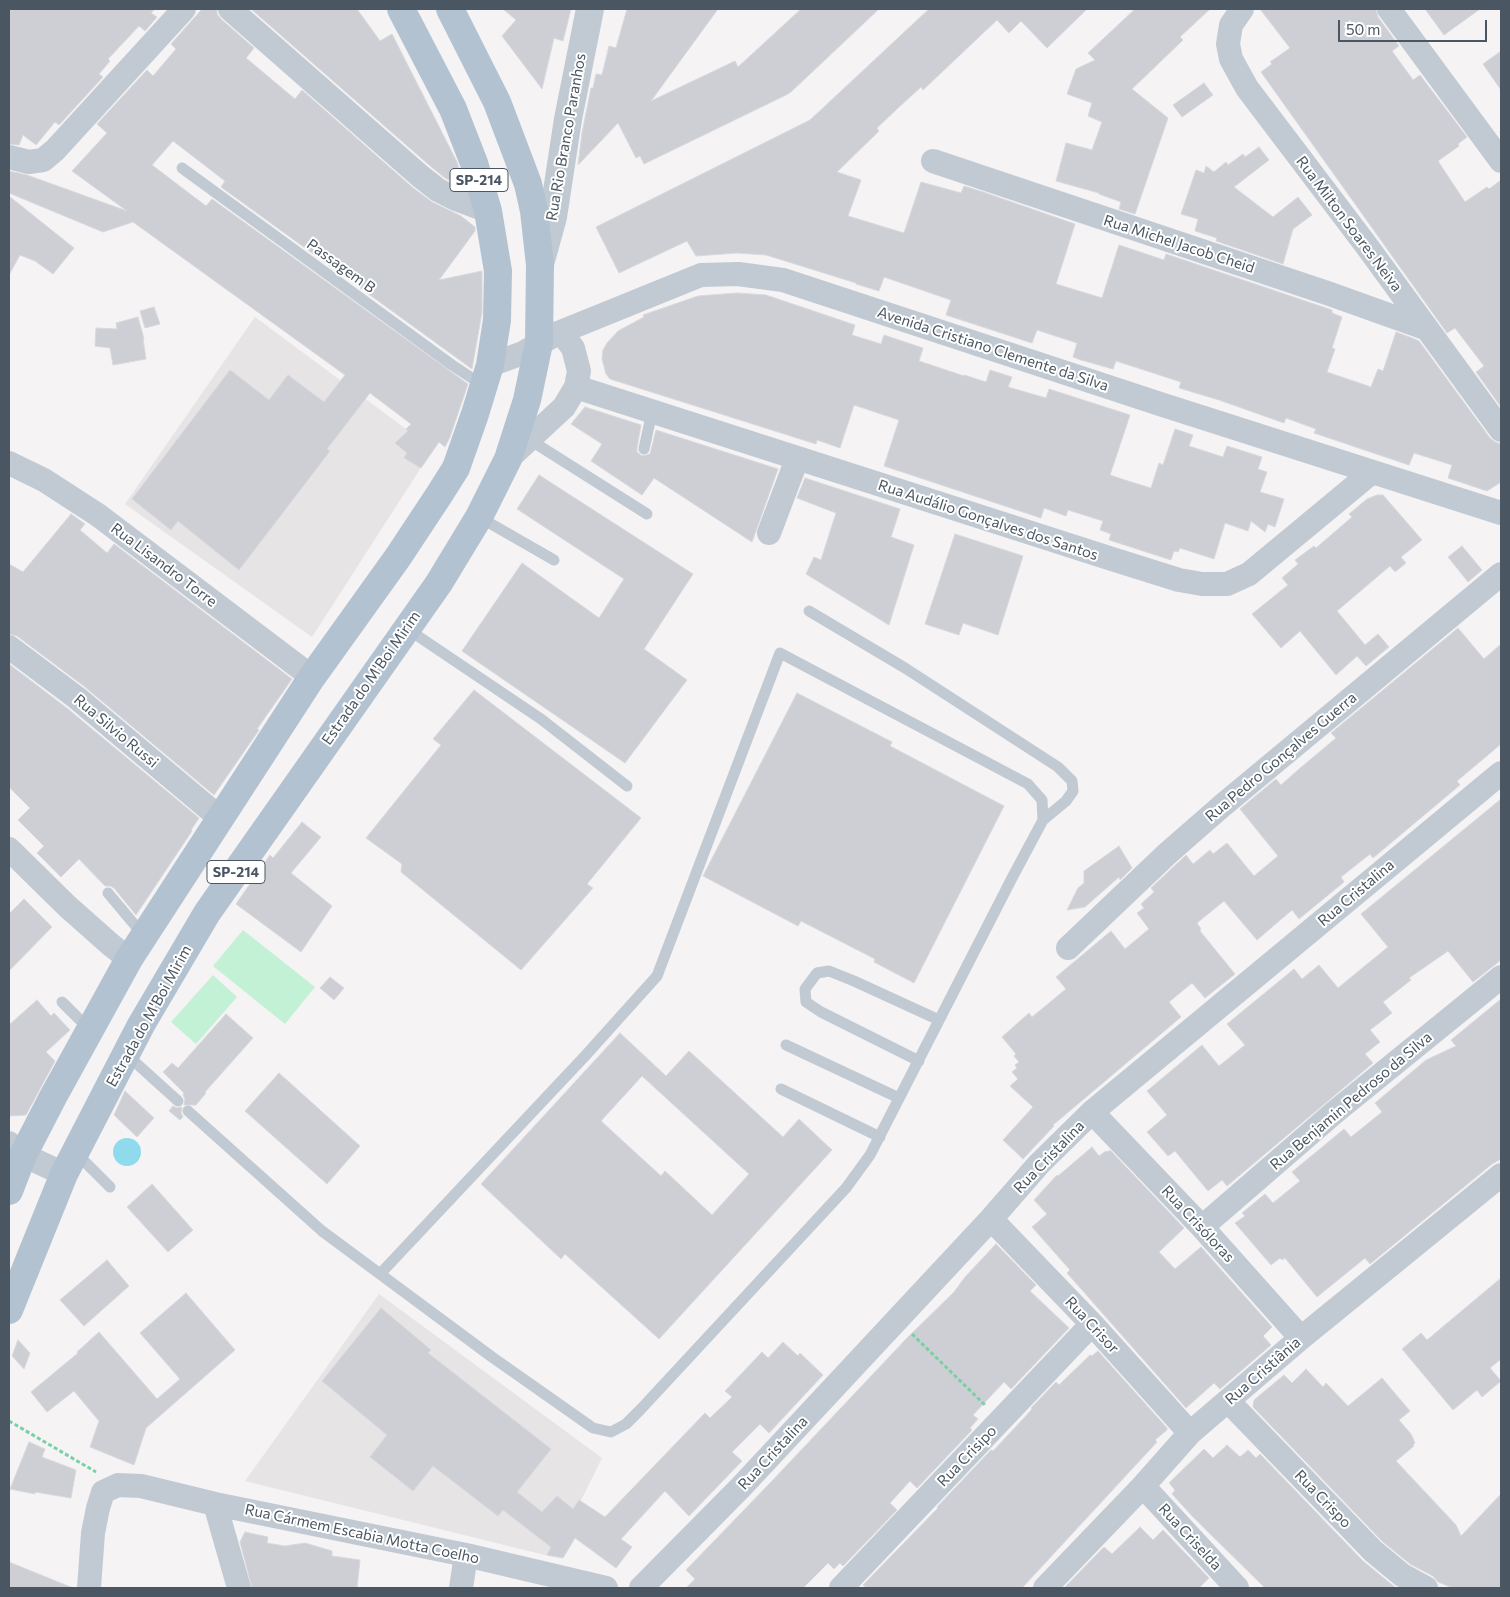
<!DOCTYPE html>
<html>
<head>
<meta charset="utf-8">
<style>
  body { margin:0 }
  #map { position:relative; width:1510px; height:1597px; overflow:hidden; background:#f5f3f3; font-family:Commissioner,sans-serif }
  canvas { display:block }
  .frame { position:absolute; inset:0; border:10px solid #4a5661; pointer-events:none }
  .scale { position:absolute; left:1338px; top:20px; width:149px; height:22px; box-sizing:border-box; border:2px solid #4a5661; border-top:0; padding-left:6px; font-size:15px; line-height:18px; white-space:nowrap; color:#4a5661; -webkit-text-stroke:4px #fff; paint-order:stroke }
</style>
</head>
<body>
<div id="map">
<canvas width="1510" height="1597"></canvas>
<div class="frame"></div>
<div class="scale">50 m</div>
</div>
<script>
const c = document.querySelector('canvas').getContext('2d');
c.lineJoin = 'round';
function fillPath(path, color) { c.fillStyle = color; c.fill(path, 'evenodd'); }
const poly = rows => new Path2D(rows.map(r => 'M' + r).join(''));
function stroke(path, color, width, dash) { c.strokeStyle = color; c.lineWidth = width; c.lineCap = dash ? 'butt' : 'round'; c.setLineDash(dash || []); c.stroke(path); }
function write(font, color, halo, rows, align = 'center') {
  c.font = font + ' Commissioner,sans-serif'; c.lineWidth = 4; c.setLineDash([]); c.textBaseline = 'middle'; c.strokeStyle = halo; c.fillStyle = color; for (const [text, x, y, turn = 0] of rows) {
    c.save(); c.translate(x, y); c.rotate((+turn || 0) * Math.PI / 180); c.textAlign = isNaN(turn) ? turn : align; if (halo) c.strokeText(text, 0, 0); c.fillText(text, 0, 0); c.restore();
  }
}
fillPath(poly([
  [255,317,433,449,312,637,125,504],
  [379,1294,602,1458,553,1557,245,1481]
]), '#e6e4e5');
fillPath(poly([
  [243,930,315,987,285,1024,213,966],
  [213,975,237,997,196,1044,171,1022]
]), '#c3f1d5');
fillPath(poly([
  '113 1152a14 14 0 1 1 28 0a14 14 0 1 1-28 0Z'
]), '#90daee');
const building = poly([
  [9,9,155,9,151,13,157,17,145,31,139,26,108,59,110,61,99,74,103,77,59,125,55,122,36,145,23,135,19,145,9,144,9,9],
  [202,9,217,9,217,14,221,19,254,48,246,58,295,99,302,90,412,187,432,202,461,216,475,227,475,231,439,280,482,271,482,312,472,369,221,187,225,181,173,141,152,165,206,206,212,199,468,384,450,437,445,447,439,442,421,468,404,458,407,453,395,443,408,431,406,429,411,424,370,393,327,449,330,451,239,570,178,521,171,530,132,499,230,370,269,400,288,375,324,402,345,375,133,222,103,232,9,193,9,171,27,175,127,211,72,171,107,133,97,124,147,70,153,76,176,49,171,44,202,9],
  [251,9,357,9,380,41,392,34,457,162,462,177,453,182,445,178,429,165,251,9],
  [503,9,571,9,563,41,554,38,542,89,502,36,516,20,503,9],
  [627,9,718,9,651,101,735,61,738,67,801,9,879,9,791,92,786,95,644,164,640,156,636,158,618,123,578,165,582,133,591,88,593,88,596,74,602,75,609,46,616,48,627,9],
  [929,9,1087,9,1047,48,1021,21,1009,33,997,20,923,90,921,87,898,108,877,128,879,131,837,172,861,180,848,216,904,233,921,182,961,193,964,186,986,193,1075,224,1056,284,1102,298,1119,245,1164,260,1166,254,1332,310,1332,313,1342,317,1332,348,1335,349,1327,372,1371,387,1378,369,1383,371,1396,332,1412,338,1419,341,1490,438,1495,442,1501,444,1501,482,1487,491,1448,478,1452,465,1414,453,1409,465,1314,433,1316,429,1286,418,1284,423,1219,400,1179,388,1181,382,1116,361,1113,369,1081,360,1073,357,1077,343,1037,330,1032,343,946,315,951,300,884,277,879,291,856,284,856,283,766,255,737,253,696,256,687,241,619,273,596,227,810,120,929,9],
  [1135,9,1210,9,1180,37,1183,40,1132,89,1168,118,1135,214,1119,209,1121,202,1099,194,1099,193,1056,181,1066,143,1092,150,1102,122,1088,116,1092,103,1067,94,1076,69,1095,60,1088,53,1135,9],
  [1260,9,1376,9,1378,17,1399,46,1392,51,1413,80,1420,75,1467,137,1458,144,1459,146,1438,161,1465,202,1487,187,1489,189,1501,180,1501,407,1476,372,1484,366,1455,328,1447,333,1261,72,1272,64,1270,62,1290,48,1260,9],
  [1425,9,1480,9,1444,35,1425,9],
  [1501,51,1501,90,1483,64,1501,51],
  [1204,83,1213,95,1182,117,1173,105,1204,83],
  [1259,147,1269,160,1234,187,1273,217,1298,197,1312,215,1293,229,1283,264,1216,241,1217,238,1195,231,1198,219,1181,214,1196,170,1204,173,1206,166,1214,172,1226,162,1228,165,1243,154,1245,157,1259,147],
  [9,196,74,248,53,274,35,261,20,255,9,275,9,196],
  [737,293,766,295,855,325,852,335,881,344,884,335,923,348,919,361,964,376,964,375,986,382,990,370,1012,377,1008,387,1046,398,1049,389,1130,415,1110,475,1128,481,1151,488,1159,463,1163,465,1175,429,1193,435,1189,446,1223,457,1227,446,1262,457,1258,469,1267,472,1260,492,1284,499,1275,527,1268,524,1265,532,1251,521,1248,531,1225,523,1214,559,1180,548,1178,552,1174,551,1171,560,1109,540,1111,534,1100,530,1103,521,1068,510,1066,516,1044,508,1041,518,884,466,899,420,854,405,840,448,817,440,816,444,610,379,606,374,602,359,603,350,607,343,618,331,644,317,643,315,698,296,737,293],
  [154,307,160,324,145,328,140,311,154,307],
  [138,317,144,339,143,339,146,359,113,365,110,348,95,346,96,328,117,329,116,323,138,317],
  [585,407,641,425,637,448,637,452,642,456,650,454,656,430,778,469,752,542,654,478,642,495,591,461,602,444,571,424,585,407],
  [539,475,693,574,644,649,687,680,625,763,462,651,522,563,599,618,624,579,517,509,539,475],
  [805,478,900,509,891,537,914,545,889,625,806,574,814,557,821,560,836,513,797,498,805,478],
  [1377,495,1383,495,1422,540,1401,557,1406,563,1395,572,1390,566,1337,611,1365,645,1378,634,1389,647,1366,666,1357,656,1336,675,1300,631,1281,648,1252,614,1288,585,1282,578,1298,564,1295,560,1314,546,1316,548,1352,517,1349,514,1367,499,1377,495],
  [71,514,85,524,80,530,107,553,114,544,292,679,257,729,259,730,214,795,85,687,17,636,9,634,9,564,23,572,71,514],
  [955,534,1023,556,998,635,963,623,959,635,925,624,955,534],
  [1462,546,1482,570,1468,582,1448,557,1462,546],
  [1458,628,1484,659,1501,644,1501,744,1457,781,1460,785,1373,858,1370,854,1341,877,1344,882,1299,919,1292,910,1257,940,1224,901,1197,923,1201,929,1200,931,1235,974,1205,998,1192,983,1169,1002,1181,1017,1053,1125,1054,1126,1023,1159,1003,1140,1033,1107,1010,1086,1018,1079,1012,1072,1017,1068,1015,1065,1019,1062,1014,1056,1016,1054,1002,1037,1029,1013,1032,1017,1066,989,1056,977,1111,931,1125,949,1149,929,1137,913,1144,908,1141,904,1154,892,1151,888,1186,855,1193,864,1210,850,1213,854,1227,843,1254,876,1278,856,1240,809,1276,779,1281,785,1299,769,1336,738,1331,733,1458,628],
  [9,664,68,709,199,818,191,830,192,831,136,915,114,888,110,886,105,886,79,859,61,877,37,853,44,846,18,820,30,808,9,787,9,664],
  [474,690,641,818,587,884,593,888,521,970,401,872,402,864,366,838,441,745,433,739,474,690],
  [797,693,892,742,890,746,1004,806,914,983,874,962,875,959,801,921,798,926,703,876,797,693],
  [1501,799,1501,960,1473,982,1448,951,1409,978,1411,980,1383,1002,1392,1013,1370,1030,1380,1042,1365,1054,1373,1063,1227,1186,1222,1180,1208,1191,1175,1151,1168,1156,1147,1132,1167,1115,1147,1091,1202,1045,1219,1066,1245,1045,1227,1024,1294,969,1302,979,1319,965,1338,988,1388,947,1361,914,1501,799],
  [302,822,321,837,291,873,332,906,301,952,236,904,270,855,273,858,302,822],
  [1119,846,1132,868,1120,880,1119,877,1085,907,1067,910,1078,888,1084,883,1084,871,1119,846],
  [24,899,52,927,9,971,9,914,24,899],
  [330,977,344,988,334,1000,320,988,330,977],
  [1501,999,1501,1159,1492,1164,1370,1264,1365,1258,1317,1297,1285,1258,1282,1260,1280,1258,1271,1265,1235,1223,1245,1216,1242,1213,1265,1194,1273,1203,1300,1181,1292,1172,1344,1129,1351,1137,1382,1112,1375,1103,1426,1060,1456,1046,1451,1040,1501,999],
  [37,1000,51,1016,54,1013,70,1030,46,1052,55,1061,26,1115,9,1116,9,1025,37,1000],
  [226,1014,253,1038,205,1092,206,1093,196,1105,184,1105,185,1099,183,1095,184,1093,163,1072,172,1063,178,1068,226,1014],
  [620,1033,666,1076,689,1051,783,1137,799,1119,832,1150,659,1339,565,1254,561,1259,481,1184,620,1033],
  [642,1076,749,1174,712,1215,665,1171,661,1176,601,1121,642,1076],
  [279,1073,360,1146,327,1184,245,1111,279,1073],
  [125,1091,154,1118,137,1137,114,1115,125,1091],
  [173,1106,177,1108,182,1107,181,1113,183,1117,180,1120,169,1111,173,1106],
  [1092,1147,1099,1156,1106,1151,1107,1152,1110,1150,1184,1228,1159,1252,1175,1269,1201,1247,1272,1327,1263,1336,1271,1345,1220,1389,1214,1383,1186,1408,1067,1273,1070,1270,1032,1227,1047,1214,1034,1200,1057,1175,1058,1176,1092,1147],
  [152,1184,193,1230,168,1252,127,1207,152,1184],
  [996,1244,1036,1285,1030,1291,1069,1328,1011,1389,1004,1382,973,1415,978,1419,970,1428,972,1430,917,1488,910,1481,890,1503,897,1510,843,1566,840,1563,834,1569,828,1563,803,1588,686,1588,695,1579,686,1570,771,1482,907,1338,954,1292,965,1277,996,1244],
  [107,1260,129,1286,84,1326,60,1300,107,1260],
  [1501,1278,1501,1359,1490,1368,1501,1381,1482,1397,1477,1390,1453,1410,1402,1349,1421,1333,1427,1340,1501,1278],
  [186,1293,235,1350,146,1428,134,1465,90,1447,99,1421,74,1391,47,1412,31,1392,78,1353,77,1352,99,1332,157,1399,180,1379,140,1333,186,1293],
  [381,1308,431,1350,428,1353,551,1449,517,1492,542,1512,557,1496,573,1509,579,1500,605,1517,705,1413,710,1418,732,1397,725,1391,762,1352,768,1358,783,1342,798,1356,800,1353,823,1375,769,1433,760,1424,732,1452,742,1461,689,1516,665,1491,621,1539,632,1547,616,1568,575,1538,563,1558,547,1555,551,1547,503,1510,498,1516,433,1466,413,1491,370,1457,387,1435,322,1381,381,1308],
  [18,1340,30,1353,24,1369,12,1356,18,1340],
  [1098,1351,1167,1428,1167,1430,1155,1440,1157,1442,1022,1588,867,1588,863,1585,938,1508,937,1507,991,1450,993,1451,1023,1419,1032,1409,1031,1408,1056,1382,1059,1385,1090,1355,1092,1356,1098,1351],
  [1306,1369,1323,1387,1326,1383,1348,1406,1382,1378,1410,1411,1399,1420,1411,1434,1415,1443,1413,1445,1414,1446,1396,1461,1456,1525,1461,1536,1501,1494,1501,1588,1453,1588,1438,1582,1433,1576,1410,1564,1382,1541,1253,1407,1254,1400,1284,1375,1292,1383,1306,1369],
  [29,1442,45,1449,42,1457,76,1470,71,1498,35,1492,35,1494,10,1489,29,1442],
  [1227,1445,1240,1457,1248,1450,1256,1458,1260,1454,1363,1561,1396,1588,1265,1588,1193,1517,1172,1494,1175,1490,1169,1483,1204,1449,1213,1458,1227,1445],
  [1140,1527,1153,1540,1163,1530,1209,1578,1199,1588,1064,1588,1104,1547,1112,1554,1140,1527],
  [245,1532,268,1537,267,1543,285,1546,305,1543,332,1551,332,1556,360,1560,357,1588,252,1588,240,1542,245,1532],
  [9,1562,73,1588,9,1588,9,1562]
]);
fillPath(building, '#cdcfd5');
stroke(building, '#d7d9de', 1);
stroke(poly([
  [912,1334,986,1406],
  [9,1421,96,1472]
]), '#7ad0a6', 3, [4, 2.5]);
stroke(poly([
  [182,168,452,365,484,386],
  [530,440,647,514],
  [644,449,652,412],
  [479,517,554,560],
  [809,611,905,668,1058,767,1072,781,1073,791,1066,801,1043,820],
  [406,628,541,719,627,786],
  [108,893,144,936],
  [62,1002,89,1029],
  [786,1045,899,1098],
  [126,1054,178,1101],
  [919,1061,821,1012,806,1002,805,989,817,973,829,971,854,981,939,1020],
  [781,1089,880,1137],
  [188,1111,322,1231,492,1357,593,1428,611,1432,626,1424,641,1409,846,1188,870,1155,1012,878,1043,820,1042,800,1028,784,780,653,657,976,585,1056,380,1274],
  [75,1152,110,1187]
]), '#c1cad2', 11);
stroke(poly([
  [230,9,420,176,438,190,456,199,488,211],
  [1242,9,1231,25,1228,44,1231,59,1247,88,1366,245,1501,430],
  [1389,9,1501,161],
  [9,157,29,162,43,160,55,150,184,9],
  [933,161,1330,294,1425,328],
  [490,365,523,353,558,333,701,275,738,274,783,280,1160,404,1501,513],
  [576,387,1112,559,1179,580,1202,584,1227,584,1249,574,1372,472],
  [508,459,564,407,576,387,579,371,573,348,566,339,558,333],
  [9,463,44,480,98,515,312,677],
  [769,533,797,459],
  [9,647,77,698,220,818],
  [9,849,67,906,111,945,129,959],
  [1068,948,1168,853,1223,805,1501,574],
  [1092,1112,1202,1227,1301,1338],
  [9,1143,23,1155,64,1174],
  [991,1219,1092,1324,1190,1433],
  [1202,1227,1335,1112,1501,977],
  [1228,1401,1373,1551,1402,1575,1426,1588],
  [1143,1486,1237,1588],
  [215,1504,239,1588],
  [89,1588,93,1533,98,1508,103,1492,118,1485,141,1486,215,1504,466,1555,606,1588],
  [461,1588,466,1555],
  [641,1588,741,1487,991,1219,1039,1164,1092,1112,1501,773],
  [841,1588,1092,1324],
  [1045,1588,1143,1486,1190,1433,1301,1338,1501,1175]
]), '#c1cad2', 24);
stroke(poly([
  [540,264,553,217,568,119,590,9]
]), '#c1cad2', 28);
stroke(poly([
  [9,1191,23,1155,53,1097,129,959,312,677,398,557,439,495,456,468,475,414,490,365,497,320,498,271,488,211,474,163,453,109,401,9],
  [9,1310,64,1174,141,1025,207,913,439,583,479,517,508,459,527,400,539,343,540,265,534,211,528,184,497,102,450,9]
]), '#b3c2d1', 28);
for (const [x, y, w] of [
  [479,180,58],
  [236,872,58]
]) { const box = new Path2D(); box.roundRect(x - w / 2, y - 11.5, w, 23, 4); c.fillStyle = '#fff'; c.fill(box); stroke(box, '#4a5661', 1); }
write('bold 14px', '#4a5661', null, [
  ["SP-214",479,180],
  ["SP-214",236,872]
]);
write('15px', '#4a5661', '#fff', [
  ["Rua Rio Branco Paranhos",566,137,-80],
  ["Rua Milton Soares Neiva",1349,224,53],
  ["Rua Michel Jacob Cheid",1179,244,18],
  ["Passagem B",341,266,36],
  ["Avenida Cristiano Clemente da Silva",993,349,18],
  ["Rua Audálio Gonçalves dos Santos",988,520,18],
  ["Rua Lisandro Torre",164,565,37],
  ["Estrada do M'Boi Mirim",371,678,-55],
  ["Rua Silvio Russi",116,731,40],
  ["Rua Pedro Gonçalves Guerra",1281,757,-40],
  ["Rua Cristalina",1356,893,-40],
  ["Estrada do M'Boi Mirim",149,1016,-61],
  ["Rua Benjamin Pedroso da Silva",1351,1101,-40],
  ["Rua Cristalina",1049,1157,-46],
  ["Rua Crisóloras",1198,1224,47],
  ["Rua Crisor",1092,1325,47],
  ["Rua Cristiânia",1263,1371,-41],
  ["Rua Cristalina",773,1453,-47],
  ["Rua Crisipo",967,1456,-46],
  ["Rua Crispo",1323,1499,46],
  ["Rua Cármem Escabia Motta Coelho",362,1534,12],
  ["Rua Criselda",1190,1537,47]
]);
</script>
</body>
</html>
